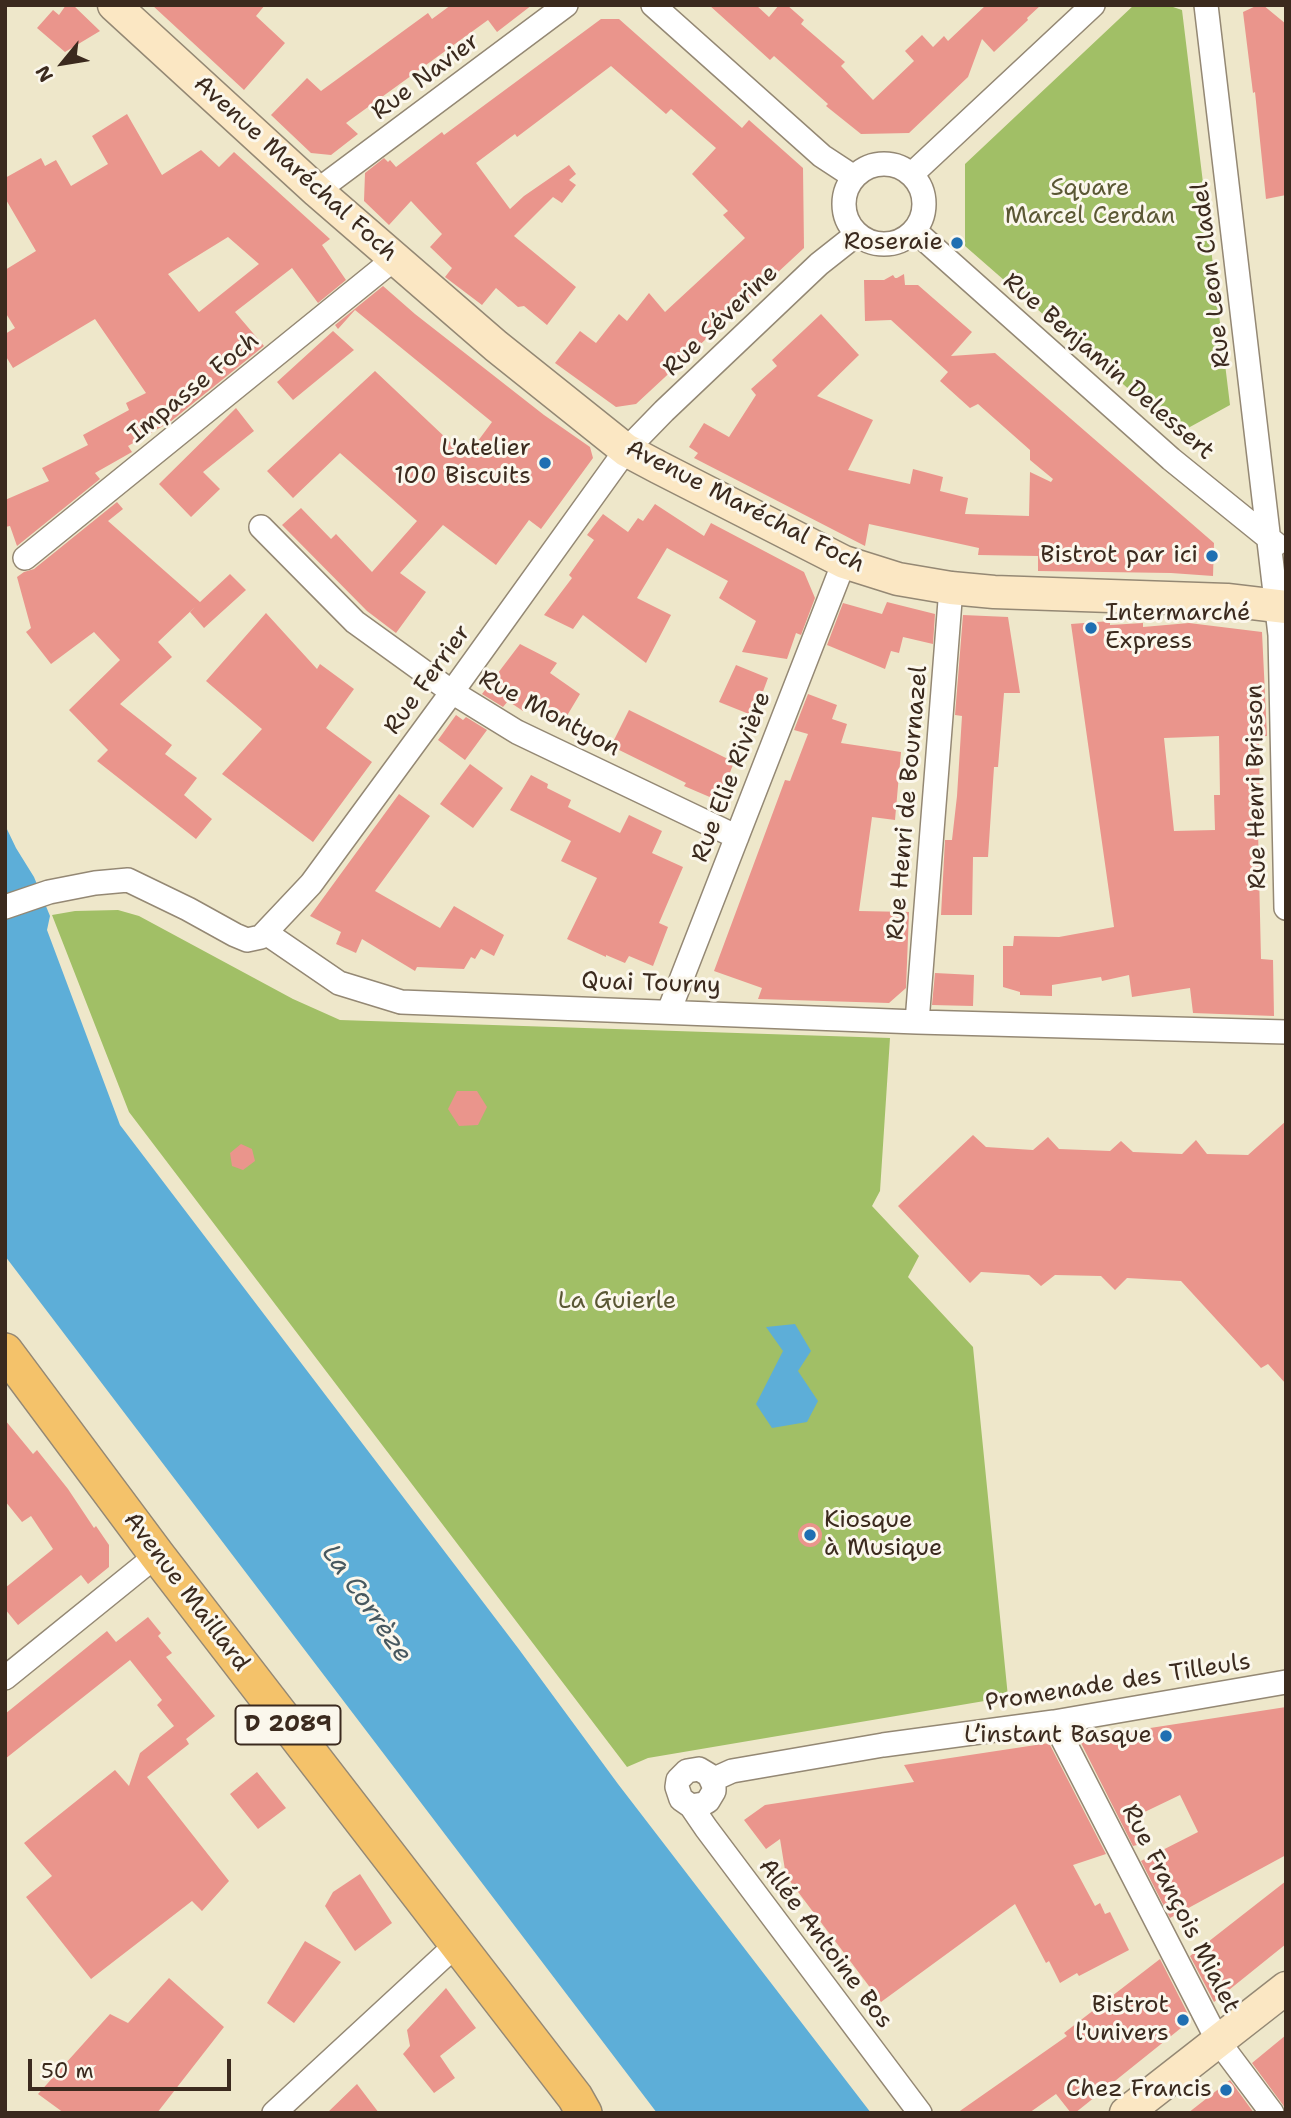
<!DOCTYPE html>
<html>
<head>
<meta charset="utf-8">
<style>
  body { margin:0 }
  #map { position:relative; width:1291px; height:2118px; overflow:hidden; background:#eee7ca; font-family:"Shantell Sans",sans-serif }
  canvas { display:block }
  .frame { position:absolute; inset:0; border:7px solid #3b2a1e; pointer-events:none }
  .north { position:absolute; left:28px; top:28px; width:70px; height:70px; -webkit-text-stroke:5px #fbf7ec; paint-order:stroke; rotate:240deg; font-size:19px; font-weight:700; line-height:28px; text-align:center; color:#3b2a1e }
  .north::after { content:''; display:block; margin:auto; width:24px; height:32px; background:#3b2a1e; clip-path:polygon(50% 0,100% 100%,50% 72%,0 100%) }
  .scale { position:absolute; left:28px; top:2059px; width:203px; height:32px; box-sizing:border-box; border:4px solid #3b2a1e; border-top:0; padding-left:9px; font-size:21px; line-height:24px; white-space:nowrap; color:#3b2a1e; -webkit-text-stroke:5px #fbf7ec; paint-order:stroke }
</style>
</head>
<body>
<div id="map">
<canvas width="1291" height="2118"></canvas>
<div class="frame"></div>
<div class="north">N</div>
<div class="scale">50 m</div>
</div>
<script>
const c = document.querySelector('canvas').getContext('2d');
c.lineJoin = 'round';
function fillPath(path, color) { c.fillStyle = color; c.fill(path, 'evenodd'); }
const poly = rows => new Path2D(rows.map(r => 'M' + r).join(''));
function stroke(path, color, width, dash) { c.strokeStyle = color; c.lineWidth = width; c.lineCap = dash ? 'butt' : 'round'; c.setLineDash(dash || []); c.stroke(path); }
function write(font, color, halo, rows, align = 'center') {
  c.font = font + ' "Shantell Sans",sans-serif'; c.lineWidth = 6; c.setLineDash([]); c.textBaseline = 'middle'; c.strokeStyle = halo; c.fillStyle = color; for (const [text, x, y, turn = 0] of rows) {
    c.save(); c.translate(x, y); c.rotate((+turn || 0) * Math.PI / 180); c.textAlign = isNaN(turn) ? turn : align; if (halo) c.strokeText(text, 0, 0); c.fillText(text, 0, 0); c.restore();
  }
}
fillPath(poly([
  [1134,5,1167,5,1182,10,1230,405,1179,433,965,246,965,164],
  [118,910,139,916,293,999,340,1020,890,1038,880,1191,872,1206,919,1256,908,1277,973,1347,1008,1697,648,1758,627,1767,129,1112,52,915,75,911]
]), '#a1bf66');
fillPath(poly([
  [5,825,16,848,34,877,50,916,47,930,120,1125,518,1648,618,1784,871,2113,657,2113,5,1256],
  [795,1324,811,1351,798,1371,818,1401,807,1422,772,1428,756,1404,783,1351,766,1327]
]), '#5daed8');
fillPath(poly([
  [66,5,73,5,100,31,65,52,37,28,53,10,59,15],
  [152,5,265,5,256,16,285,43,244,90],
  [451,5,532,5,497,32,488,20,346,123,358,134,331,155,311,153,271,115,307,78,321,91,428,13,432,19],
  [709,5,756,5,769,17,779,5,787,5,804,20,801,24,845,62,841,66,873,100,914,61,905,51,922,35,933,47,944,36,948,41,986,5,1041,5,1027,18,1028,20,994,52,982,39,968,77,909,133,861,134,826,106,828,104,774,56,770,60],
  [1258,5,1263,5,1286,24,1286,195,1266,199,1255,92,1253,93,1243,12],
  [601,19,619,19,742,128,749,120,803,168,804,248,636,404,616,407,555,363,580,331,596,343,619,314,627,321,649,293,665,312,745,238,723,215,728,211,692,174,716,148,671,109,666,114,611,66,517,137,515,134,476,163,510,209,524,196,569,165,576,174,569,180,576,185,562,203,553,197,514,236,576,287,547,325,524,306,518,307,496,288,482,305,445,277,452,268,430,247,442,234,411,201,389,225,364,201,365,173,384,158,388,162,390,160,396,167,442,132,444,135],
  [127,114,162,175,201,150,219,167,234,152,330,239,322,245,346,280,318,303,292,268,235,312,264,346,170,422,128,446,132,452,95,473,100,479,17,546,10,526,5,527,5,500,49,481,42,468,88,445,83,435,129,410,126,403,146,393,95,319,13,368,5,355,5,334,15,328,5,312,5,270,36,251,5,198,5,178,41,158,45,166,56,160,71,186,108,164,92,136],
  [228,237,259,264,199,312,168,274],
  [904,274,905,285,918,285,972,332,951,356,995,353,1214,543,1213,576,1171,573,1038,571,1038,556,978,555,979,548,869,524,865,546,694,458,698,453,689,447,704,423,729,437,756,395,751,389,777,366,772,360,821,314,859,355,817,396,873,420,848,470,910,484,913,469,943,477,940,491,968,498,965,514,1029,516,1030,472,1051,482,1053,479,1030,460,1030,450,978,404,970,408,940,381,948,372,891,320,865,321,864,280,884,280,893,275,895,278,897,278],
  [383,286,415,314,544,415,590,447,593,458,541,529,529,520,496,565,443,525,400,573,426,592,396,633,367,611,282,525,301,508,331,539,336,534,372,572,417,521,340,453,293,498,267,471,375,371,466,457,492,422,355,310,338,329,335,325],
  [333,331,354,350,293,400,277,382],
  [236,408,254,431,203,472,220,489,191,517,159,484],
  [117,502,123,509,108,521,200,602,230,574,246,590,204,628,190,612,195,607,158,642,172,657,120,704,172,745,165,754,197,778,184,795,212,819,196,839,97,761,108,750,69,710,120,660,94,632,51,664,26,632,31,628,17,577,24,572,34,569],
  [655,504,704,536,711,523,804,572,815,598,801,635,796,633,787,659,742,652,756,621,719,598,728,581,667,548,637,598,671,615,646,663,583,615,573,629,544,615,572,578,569,575,594,540,587,535,603,514,628,532,638,518,643,521],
  [887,602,935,614,933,644,903,637,899,653,891,651,885,669,827,645,843,603,882,614],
  [266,613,317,669,320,664,354,689,326,728,372,762,313,842,222,774,262,729,206,681],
  [963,615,1008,617,1020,693,1004,693,998,767,994,767,988,857,973,857,972,915,941,915,945,840,952,840,957,796,962,716,955,715],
  [1110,621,1110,625,1143,623,1143,627,1189,623,1262,632,1267,736,1259,736,1260,830,1258,830,1261,959,1273,960,1274,1016,1193,1013,1190,988,1132,997,1129,975,1102,981,1101,977,1052,985,1052,996,1020,995,1020,992,1003,987,1003,946,1013,946,1014,936,1059,937,1114,927,1071,624],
  [1219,736,1220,795,1214,795,1215,830,1174,831,1164,738],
  [520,644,557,663,550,673,580,694,562,724,526,705,523,711,508,701,503,707,482,694],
  [736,665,768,678,754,716,719,702],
  [808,694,837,705,832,719,847,724,841,743,901,752,895,820,872,817,859,911,909,912,906,988,889,1003,758,999,762,988,714,971,785,780,790,781,808,734,794,730],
  [629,710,734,762,719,801,684,786,686,783,611,746],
  [456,715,463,720,466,717,487,730,465,760,438,740],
  [470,764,503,788,473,828,440,804],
  [531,775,548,784,547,788,571,800,568,807,620,833,629,815,662,831,652,853,683,867,659,923,668,927,653,966,629,956,625,963,606,955,606,957,567,939,597,878,561,861,571,841,510,810],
  [399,794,430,816,375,891,440,928,454,906,504,935,494,956,481,949,475,959,471,957,464,969,417,967,415,971,362,939,356,953,336,944,341,932,310,916],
  [935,973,974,975,973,1006,932,1005],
  [457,1091,477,1091,487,1107,478,1125,459,1126,448,1109],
  [1286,1121,1286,1384,1268,1364,1261,1368,1181,1281,1127,1278,1115,1290,1101,1276,1055,1275,1041,1286,1029,1275,981,1272,970,1283,898,1206,973,1135,986,1147,1033,1150,1048,1137,1059,1149,1110,1151,1121,1141,1133,1152,1182,1154,1196,1140,1207,1154,1248,1155],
  [241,1144,252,1149,255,1161,243,1170,232,1166,230,1153],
  [5,1420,33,1454,37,1450,68,1489,94,1528,96,1526,109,1545,109,1567,88,1584,81,1575,18,1625,5,1609,5,1588,53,1549,31,1516,22,1522,5,1501],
  '798 1535a12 12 0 1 1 24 0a12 12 0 1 1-24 0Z',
  [148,1617,161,1633,158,1636,172,1653,166,1657,215,1716,186,1739,189,1744,147,1777,229,1881,202,1911,192,1901,91,1979,26,1897,52,1876,24,1843,115,1770,129,1786,140,1753,174,1726,157,1705,162,1700,130,1660,5,1759,5,1714,107,1631,116,1642],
  [1286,1707,1286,1855,1170,1918,1141,1861,1198,1832,1180,1795,1128,1820,1141,1844,1133,1846,1079,1739],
  [1049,1743,1106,1854,1073,1865,1095,1906,1100,1903,1105,1914,1110,1912,1129,1950,1079,1976,1077,1973,1060,1983,1049,1961,1046,1963,1015,1904,881,2002,786,1876,780,1839,766,1849,744,1820,765,1805,914,1782,904,1765],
  [257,1772,286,1808,258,1829,230,1794],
  [360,1874,392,1923,355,1951,325,1906,333,1892],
  [1286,1881,1286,1944,1214,2002,1190,1956],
  [305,1941,341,1962,294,2023,267,2003],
  [1160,1959,1191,2020,1075,2113,1071,2113,1056,2094,1029,2113,957,2113,1067,2036,1064,2033],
  [169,1978,224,2027,157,2113,64,2113,38,2094,110,2014,128,2023],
  [446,1988,476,2028,440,2056,455,2078,434,2093,403,2054,410,2046,407,2030],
  [1286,2035,1286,2111,1283,2105,1252,2063],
  [1230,2080,1254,2113,1188,2113],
  [357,2084,379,2113,327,2113]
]), '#ea958c');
const street = poly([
  [653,5,822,156,854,177],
  [1206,5,1280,635,1286,908],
  '844 204a40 40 0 1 1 80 0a40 40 0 1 1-80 0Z',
  [912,174,1093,5],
  [317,191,566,5],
  [915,231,1171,459,1276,544],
  [261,527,355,622,452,692,517,732,737,837],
  [25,558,394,259],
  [5,907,49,892,95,883,128,880,188,909,235,935,247,940,261,937,311,884,452,692,626,450,664,411,819,264,857,234],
  [266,933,339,983,401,1002,917,1022,1286,1032],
  [669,1011,844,562],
  [917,1022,951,588],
  [5,1678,157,1555],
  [1054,1722,1218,2041,1272,2113],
  [712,1780,732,1771,883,1745,1054,1722,1286,1682],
  [691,1806,703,1804,708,1801,714,1791,714,1786,709,1775,699,1769,687,1771,678,1780,677,1787,681,1799,691,1806,706,1828,920,2113],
  [274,2113,457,1944]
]);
const secondary = poly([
  [114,5,317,191,496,346,626,450,658,467,844,562,898,579,951,588,994,592,1227,600,1286,607],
  [1126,2113,1286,1988]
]);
const primary = poly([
  [5,1351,157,1555,575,2097,584,2113]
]);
stroke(street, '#948874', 26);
stroke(secondary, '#948874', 35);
stroke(primary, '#948874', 38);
stroke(street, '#fff', 23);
stroke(secondary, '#fbe7c3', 32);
stroke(primary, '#f4c26a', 35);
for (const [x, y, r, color] of [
  [957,243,7,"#1f6fb2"],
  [545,463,7,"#1f6fb2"],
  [1212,556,7,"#1f6fb2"],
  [1091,628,7,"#1f6fb2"],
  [810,1535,7,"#1f6fb2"],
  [1166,1736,7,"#1f6fb2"],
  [1183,2020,7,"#1f6fb2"],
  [1226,2090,7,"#1f6fb2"]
]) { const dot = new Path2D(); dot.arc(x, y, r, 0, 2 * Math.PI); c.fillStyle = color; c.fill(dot); stroke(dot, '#fbf7ec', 2.5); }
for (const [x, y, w] of [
  [288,1725,105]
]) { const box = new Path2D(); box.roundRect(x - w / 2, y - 19.5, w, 39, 5); c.fillStyle = '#fbf7ec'; c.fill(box); stroke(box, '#3b2a1e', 2); }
write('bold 23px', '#3b2a1e', null, [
  ["D 2089",288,1725]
]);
write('24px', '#3b2a1e', '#fbf7ec', [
  ["Rue Navier",426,77,-37],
  ["Avenue Maréchal Foch",295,169,42],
  ["Rue Leon Cladel",1212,275,-97],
  ["Rue Séverine",721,321,-44],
  ["Rue Benjamin Delessert",1108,367,41],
  ["Impasse Foch",194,388,-39],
  ["Avenue Maréchal Foch",745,507,27],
  ["Rue Ferrier",428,680,-54],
  ["Rue Montyon",549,714,28],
  ["Rue Elie Rivière",732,777,-69],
  ["Rue Henri Brisson",1257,787,-91],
  ["Rue Henri de Bournazel",908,803,-85],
  ["Quai Tourny",651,984,2],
  ["Avenue Maillard",186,1592,53],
  ["Promenade des Tilleuls",1118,1683,-9],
  ["Rue François Mialet",1180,1909,63],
  ["Allée Antoine Bos",825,1944,53]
]);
write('24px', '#5a5734', '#fbf7ec', [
  ["Square",1090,189],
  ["Marcel Cerdan",1090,217],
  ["La Guierle",617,1302]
]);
write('24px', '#3b2a1e', '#fbf7ec', [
  ["Roseraie",943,243],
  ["L'atelier",531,449],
  ["100 Biscuits",531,477],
  ["Bistrot par ici",1198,556],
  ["Intermarché",1105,614,"left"],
  ["Express",1105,642,"left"],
  ["Kiosque",824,1521,"left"],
  ["à Musique",824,1549,"left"],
  ["L’instant Basque",1152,1736],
  ["Bistrot",1169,2006],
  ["l'univers",1169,2034],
  ["Chez Francis",1212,2090]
], 'right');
write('italic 26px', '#47585f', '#fbf7ec', [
  ["La Corrèze",366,1604,55]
]);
</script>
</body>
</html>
